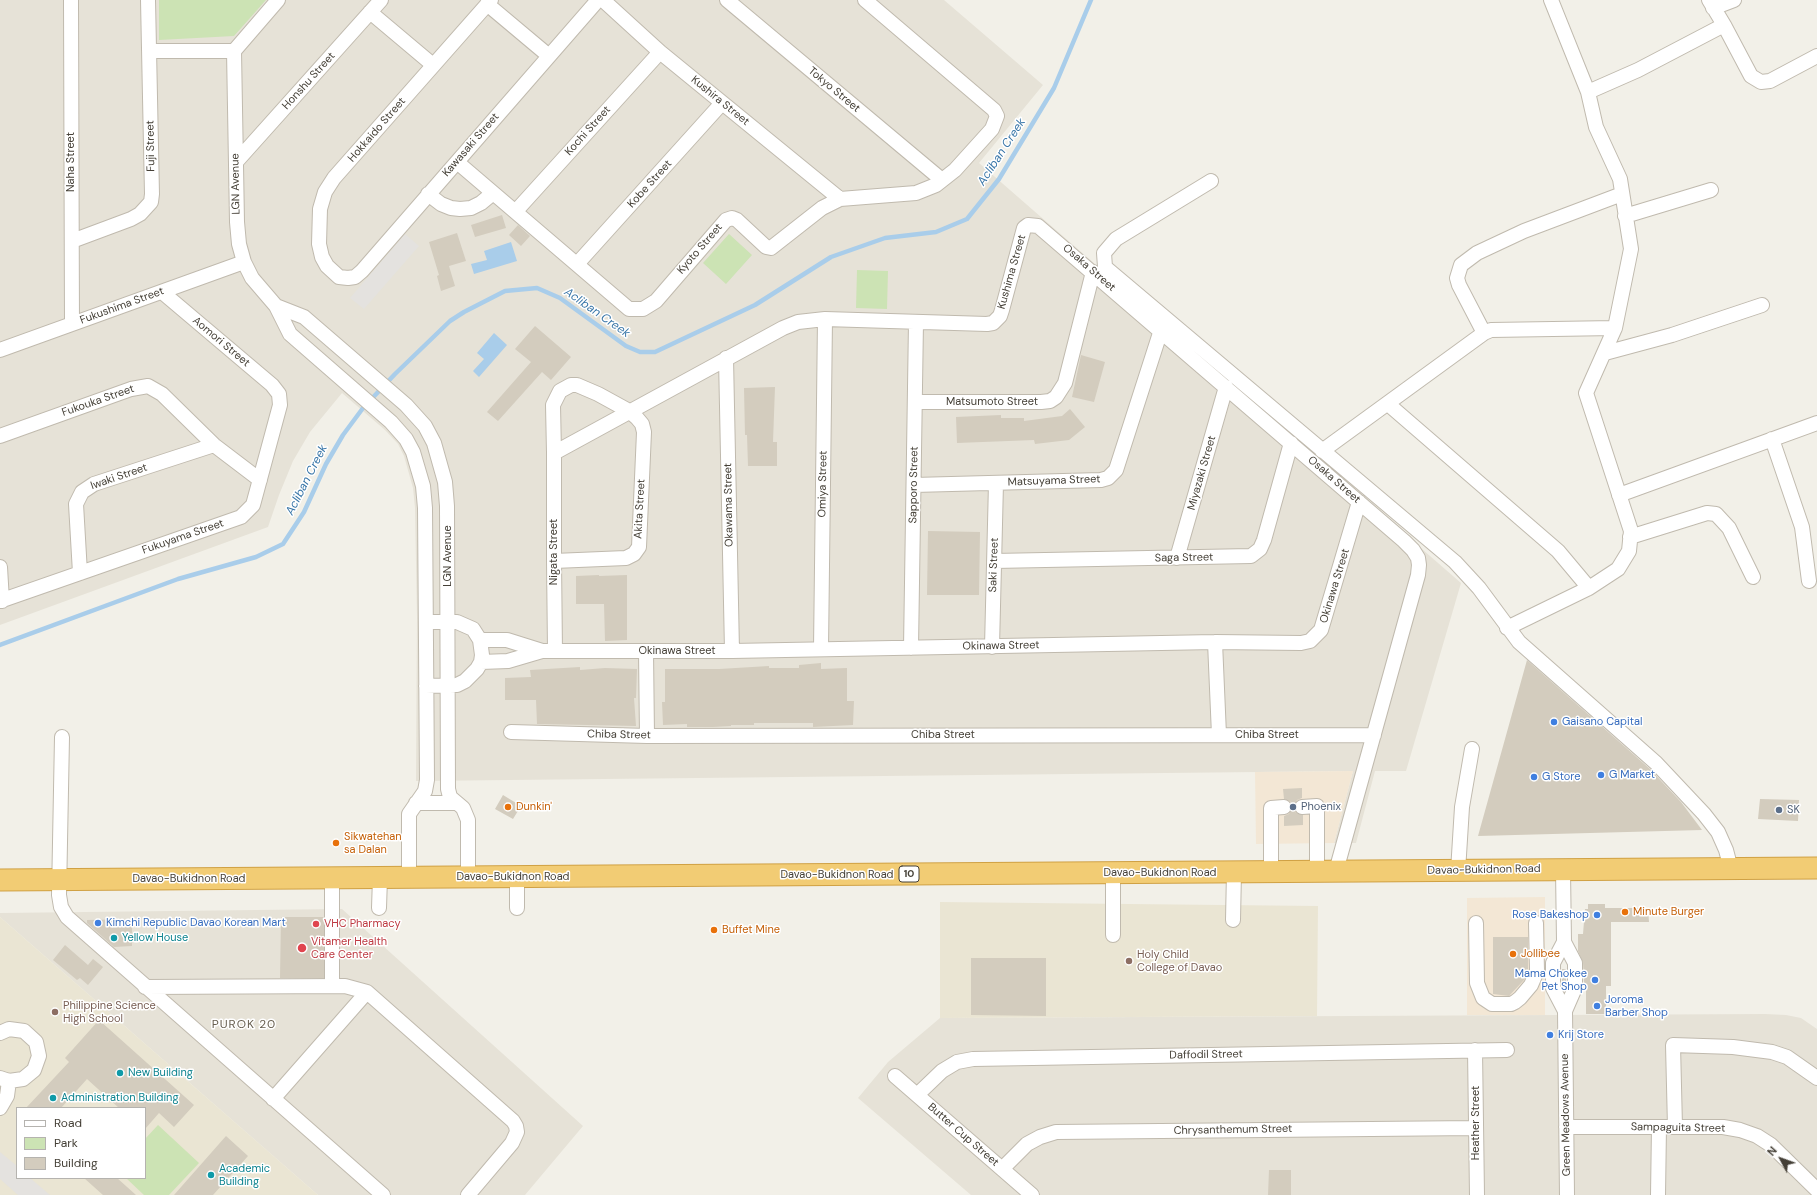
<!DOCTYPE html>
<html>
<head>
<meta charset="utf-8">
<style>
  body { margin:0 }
  #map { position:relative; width:1817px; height:1195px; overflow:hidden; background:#f2f0e8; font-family:"DM Sans",sans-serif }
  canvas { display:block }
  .legend { position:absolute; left:16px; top:1107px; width:130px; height:72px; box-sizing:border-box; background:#fff; border:1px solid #b5b3af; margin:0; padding:5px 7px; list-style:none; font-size:12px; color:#454037 }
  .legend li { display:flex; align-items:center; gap:8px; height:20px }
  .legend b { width:20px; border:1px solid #b5b3af }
  .north { position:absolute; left:1761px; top:1139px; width:40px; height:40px; -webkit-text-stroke:3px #fff; paint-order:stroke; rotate:311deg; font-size:11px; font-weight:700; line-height:16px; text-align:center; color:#454037 }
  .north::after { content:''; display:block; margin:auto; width:14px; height:18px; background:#454037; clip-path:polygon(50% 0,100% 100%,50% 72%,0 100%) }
</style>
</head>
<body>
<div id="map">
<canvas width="1817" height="1195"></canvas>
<ul class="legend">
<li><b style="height:5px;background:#fff"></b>Road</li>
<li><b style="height:11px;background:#cce3b4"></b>Park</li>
<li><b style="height:11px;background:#d3ccbe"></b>Building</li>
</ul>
<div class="north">N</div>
</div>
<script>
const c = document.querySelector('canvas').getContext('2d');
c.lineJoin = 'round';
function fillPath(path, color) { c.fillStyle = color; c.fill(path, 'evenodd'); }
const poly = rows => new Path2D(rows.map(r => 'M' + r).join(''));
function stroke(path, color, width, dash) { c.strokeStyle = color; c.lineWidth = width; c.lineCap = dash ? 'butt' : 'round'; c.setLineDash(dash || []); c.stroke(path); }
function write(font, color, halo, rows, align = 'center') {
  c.font = font + ' "DM Sans",sans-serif'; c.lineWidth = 3; c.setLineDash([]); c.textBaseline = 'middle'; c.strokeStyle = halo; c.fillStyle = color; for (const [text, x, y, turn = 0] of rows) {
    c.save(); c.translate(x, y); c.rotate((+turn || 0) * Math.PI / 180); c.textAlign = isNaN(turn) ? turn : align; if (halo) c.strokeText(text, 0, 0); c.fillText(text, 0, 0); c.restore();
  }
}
fillPath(poly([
  [0,0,944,0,1043,85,979,163,1461,583,1406,771,1375,771,1356,843,1334,843,1353,771,416,781,417,617,415,508,413,488,404,456,398,444,385,430,342,393,310,432,293,461,279,495,268,527,0,625],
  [342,909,583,1126,525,1195,318,1195,0,917,0,913],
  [1765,1014,1786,1015,1801,1018,1817,1029,1817,1195,971,1195,858,1098,888,1062,940,1018]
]), '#e6e2d7');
fillPath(poly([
  [1353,771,1334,843,1256,844,1255,772],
  [1545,897,1545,1015,1467,1015,1467,898]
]), '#f3e7d5');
fillPath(poly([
  [940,902,1318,906,1317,1016,940,1018],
  [0,917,318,1195,0,1195],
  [17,1108,145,1108,145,1178,17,1178]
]), '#eae5d3');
fillPath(poly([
  [159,0,266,0,234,36,159,40],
  [729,234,752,255,726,284,703,263],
  [857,270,888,271,887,309,856,308],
  [158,1125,199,1163,169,1195,144,1195,126,1178,145,1178,145,1139]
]), '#cce3b4');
fillPath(poly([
  [405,234,419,246,364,309,350,298],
  [0,1152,17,1166,17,1178,30,1178,50,1195,18,1195,0,1179]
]), '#e4e2df');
fillPath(poly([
  [511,242,517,261,474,274,471,264,487,260,484,251],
  [494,333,507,345,479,377,473,371,484,359,477,353]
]), '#a9cdea');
stroke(poly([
  [0,645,178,579,256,557,283,544,304,512,326,464,343,435,363,408,395,374,450,321,464,312,505,291,537,288,560,298,626,346,640,352,655,352,755,305,831,257,885,238,936,232,967,219,999,179,1054,88,1091,0]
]), '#a9cdea', 4.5);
fillPath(poly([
  [502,215,506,228,475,237,471,225],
  [518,225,530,236,521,246,509,235],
  [457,233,466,261,449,266,455,286,441,291,437,276,439,275,429,242],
  [535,326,571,357,551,380,542,372,498,421,487,412,531,362,515,349],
  [1081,355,1105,362,1094,402,1072,397],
  [775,387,773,442,777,442,777,466,748,466,747,435,745,435,744,388],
  [1070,409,1085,427,1069,440,1035,444,1034,440,957,443,956,417,1001,415,1001,418,1024,418,1024,421,1062,416],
  [928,531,980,532,979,595,927,595],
  [599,575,599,576,627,575,627,640,605,641,604,604,576,604,576,576],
  [1527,660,1650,769,1681,802,1702,830,1478,836],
  [821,663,821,669,847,668,847,701,854,701,853,725,813,727,813,723,754,723,754,725,731,725,731,726,713,727,687,727,687,724,663,725,662,702,665,702,665,669,719,669,769,666,769,668,799,668,799,665],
  [580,667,580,670,605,668,637,669,636,698,634,698,636,726,537,724,536,700,505,700,505,678,531,677,530,670],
  [1302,788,1302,798,1297,800,1294,807,1295,812,1303,815,1303,825,1284,826,1284,816,1289,814,1292,807,1291,802,1284,799,1283,789],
  [503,795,521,806,513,819,495,809],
  [1760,799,1799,800,1798,821,1758,819],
  [1588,904,1605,904,1605,908,1648,908,1649,922,1611,922,1611,986,1606,986,1606,1014,1586,1014,1586,983,1584,983,1583,963,1578,951,1578,934,1583,934,1585,909,1588,909],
  [281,917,324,917,324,978,280,978],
  [132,919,132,946,114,947,87,923,87,920],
  [1493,937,1528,937,1528,969,1524,980,1509,996,1493,994],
  [65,945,88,965,93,959,103,967,88,985,80,978,77,980,53,960],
  [971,958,1046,958,1046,1016,971,1015],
  [1562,969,1566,969,1566,984,1562,984],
  [99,1020,194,1105,174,1127,159,1113,145,1129,145,1108,119,1108,87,1079,61,1108,26,1108,69,1062,65,1058],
  [226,1136,248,1156,213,1195,174,1195],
  [1269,1170,1291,1170,1291,1195,1268,1195],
  [84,1178,117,1178,136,1195,103,1195]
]), '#d3ccbe');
const minor = poly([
  [71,0,72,324],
  [491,0,334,178,325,192,320,209,319,244,322,257,327,266,339,277,348,278,355,277,362,271,598,0],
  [603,0,660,52,840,199],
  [727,0,942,180],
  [1551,0,1588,92],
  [487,4,549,56],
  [1713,8,1734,0],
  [370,12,433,65],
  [1724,25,1751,76,1761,82,1770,81,1817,56],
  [149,51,234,51,278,0],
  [234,51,237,222,239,244,244,262,252,278,276,306,290,334,391,422,406,439,413,452,423,486,425,508,427,780,425,791,409,814,409,878],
  [236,162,381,0],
  [457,162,629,309,643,309,656,301,726,220,732,218,737,220,766,247,771,248,822,208,840,199,916,193,936,185,955,170,992,129,997,116,994,110,865,0],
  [1211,181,1116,239,1104,253,1105,267,1455,562,1479,588,1519,642,1656,763,1704,814,1718,832,1726,850,1731,869],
  [428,194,441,204,451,208,460,209,471,208,481,203,493,193],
  [516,211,660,52],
  [1625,216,1711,190],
  [72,241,131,219,140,214,151,202,152,194,148,0],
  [577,264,722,103],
  [276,306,304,317,406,405,425,426,434,443,445,482,447,506,448,789,450,797,463,808,468,820,468,877],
  [1484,333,1459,285,1457,278,1461,265,1477,253,1524,231,1622,194],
  [0,350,244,262],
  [1605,353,1672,335,1762,305],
  [726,358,732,651],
  [915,402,1041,402,1050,401,1056,397,1065,383,1093,272],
  [1388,404,1558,551,1589,588],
  [0,436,131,389,148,386,162,394,214,445,260,480],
  [1772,439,1802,527,1809,581],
  [1322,451,1484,333,1491,330,1615,328],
  [554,453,783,328,798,322,825,319,987,324,993,323,1000,316,1002,310,1024,228,1028,225,1038,226,1404,541,1413,550,1418,558,1419,565,1418,575,1336,871],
  [914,485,1101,480,1108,478,1116,470,1161,330],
  [1619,495,1817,423],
  [1630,537,1707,513,1716,514,1729,528,1753,577],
  [1177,558,1226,387],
  [554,561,626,558,634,554,639,547,644,432,642,424,637,418,629,411,598,394,577,385,571,385,560,391,553,405,554,453,554,561,555,651],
  [994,561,1251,556,1260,549,1264,540,1291,443],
  [0,567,2,601],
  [80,573,76,504,82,492,94,484,214,445],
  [0,601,241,517,253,505,280,405,279,394,272,385,162,292],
  [426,622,457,622,473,629,480,640,482,655,481,662,477,669,465,681,457,685,426,686],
  [1507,628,1589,588,1618,569,1629,551,1631,531,1586,393,1615,328,1631,249,1620,179,1596,127,1588,92,1638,70,1724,25,1709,0],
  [480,640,507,640,542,651],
  [1215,642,1219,735],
  [992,647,996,483],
  [911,648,916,322],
  [821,649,825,319],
  [646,651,647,736],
  [481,662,508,661,542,651,732,651,1215,642,1301,643,1310,641,1321,630,1359,502],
  [511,732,647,736,1374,735],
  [62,737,59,895,61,907,67,917,383,1195],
  [416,803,457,803],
  [1302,807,1317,806,1317,872],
  [1563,870,1564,942,1553,963,1553,988,1565,1011],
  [1458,871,1462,807,1472,749],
  [1271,872,1271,808,1284,807],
  [1113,873,1113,935],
  [517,877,517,908],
  [379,908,380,878],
  [1233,920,1234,872],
  [1476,923,1477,983,1483,998,1492,1004,1511,1004,1515,1002,1520,998,1531,985,1537,971,1536,923],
  [1564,942,1575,963,1575,988,1565,1011,1567,1195],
  [332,986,332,878],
  [145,987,345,986,367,992,513,1121,516,1126,517,1132,512,1143,468,1195],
  [0,1033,9,1029,24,1031,36,1042,39,1056,34,1070,23,1079,9,1081,0,1078],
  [1475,1050,1477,1195],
  [895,1076,1032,1195],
  [917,1095,942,1071,957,1062,973,1059,1507,1050],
  [273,1099,367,992],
  [0,1108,7,1096,9,1081],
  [1566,1127,1723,1127,1740,1130,1757,1136,1771,1145,1817,1190],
  [1675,1127,1673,1045,1733,1047,1772,1052,1787,1057,1817,1078],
  [1002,1169,1027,1144,1040,1137,1056,1132,1476,1128],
  [1658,1195,1659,1127]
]);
const highway = poly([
  [0,880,1817,868]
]);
stroke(minor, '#c0baae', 16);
stroke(highway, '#d0a144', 23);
stroke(minor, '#fff', 14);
stroke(highway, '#f2cc74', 21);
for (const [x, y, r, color] of [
  [1554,722,4,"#3f7fe0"],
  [1601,775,4,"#3f7fe0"],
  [1534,777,4,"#3f7fe0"],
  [508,807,4,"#e8710a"],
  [1293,807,4,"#5c6f8a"],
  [1779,810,4,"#5c6f8a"],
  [336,843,4,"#e8710a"],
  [1625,912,4,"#e8710a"],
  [1597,915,4,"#3f7fe0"],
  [98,923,4,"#3f7fe0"],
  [316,924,4,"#e0444e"],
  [714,930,4,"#e8710a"],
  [114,938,4,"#0f9aa8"],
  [302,948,5,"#e0444e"],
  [1513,954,4,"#e8710a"],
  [1129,961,4,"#8d6e63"],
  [1595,980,4,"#3f7fe0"],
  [1597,1006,4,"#3f7fe0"],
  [55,1012,4,"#8d6e63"],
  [1550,1035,4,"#3f7fe0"],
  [120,1073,4,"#0f9aa8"],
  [53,1098,4,"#0f9aa8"],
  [211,1175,4,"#0f9aa8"]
]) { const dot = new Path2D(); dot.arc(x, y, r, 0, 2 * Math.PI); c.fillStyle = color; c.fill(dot); stroke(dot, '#fff', 1.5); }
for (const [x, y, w] of [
  [909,874,20]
]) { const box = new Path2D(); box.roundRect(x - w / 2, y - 8, w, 16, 3); c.fillStyle = '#fff'; c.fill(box); stroke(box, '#454037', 1); }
write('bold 10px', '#454037', null, [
  ["10",909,874]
]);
write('11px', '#454037', '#fff', [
  ["Honshu Street",309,81,-48],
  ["Tokyo Street",834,90,40],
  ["Kushira Street",720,101,39],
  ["Hokkaido Street",377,130,-49],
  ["Kochi Street",588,131,-48],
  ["Kawasaki Street",471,145,-49],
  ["Fuji Street",151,146,-91],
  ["Naha Street",71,162,-90],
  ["LGN Avenue",236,184,-91],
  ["Kobe Street",650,184,-48],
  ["Kyoto Street",700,249,-49],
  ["Osaka Street",1089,268,41],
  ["Kushima Street",1012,272,-74],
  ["Fukushima Street",122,306,-20],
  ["Aomori Street",221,342,40],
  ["Fukouka Street",98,401,-19],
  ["Matsumoto Street",992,402],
  ["Miyazaki Street",1202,473,-74],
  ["Iwaki Street",119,477,-19],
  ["Osaka Street",1334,480,41],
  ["Matsuyama Street",1054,481,-2],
  ["Omiya Street",823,484,-89],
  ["Sapporo Street",914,485,-89],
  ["Okawama Street",729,505,-91],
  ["Akita Street",640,509,-87],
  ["Fukuyama Street",183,537,-19],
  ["Nigata Street",554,552,-90],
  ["LGN Avenue",448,556,-90],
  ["Saga Street",1184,558,-1],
  ["Saki Street",994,565,-88],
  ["Okinawa Street",1335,586,-73],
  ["Okinawa Street",1001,646,-1],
  ["Okinawa Street",677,651],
  ["Chiba Street",619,735,1],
  ["Chiba Street",943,735],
  ["Chiba Street",1267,735],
  ["Davao-Bukidnon Road",1484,870,-1],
  ["Davao-Bukidnon Road",1160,873],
  ["Davao-Bukidnon Road",837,875],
  ["Davao-Bukidnon Road",513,877],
  ["Davao-Bukidnon Road",189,879],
  ["Daffodil Street",1206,1055,-1],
  ["Green Meadows Avenue",1566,1115,-91],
  ["Heather Street",1476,1123,-90],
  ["Sampaguita Street",1678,1128,1],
  ["Chrysanthemum Street",1233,1130,-1],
  ["Butter Cup Street",963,1135,41]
]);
write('11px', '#366cbe', '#fff', [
  ["Gaisano Capital",1562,722],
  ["G Market",1609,775],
  ["G Store",1542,777],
  ["Rose Bakeshop",1589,915,"right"],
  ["Kimchi Republic Davao Korean Mart",106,923],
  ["Mama Chokee",1587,974,"right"],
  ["Pet Shop",1587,987,"right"],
  ["Joroma",1605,1000],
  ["Barber Shop",1605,1013],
  ["Krij Store",1558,1035]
], 'left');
write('11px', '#c56008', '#fff', [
  ["Dunkin'",516,807],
  ["Sikwatehan",344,837],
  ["sa Dalan",344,850],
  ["Minute Burger",1633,912],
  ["Buffet Mine",722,930],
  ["Jollibee",1521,954]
], 'left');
write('11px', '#4e5e75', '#fff', [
  ["Phoenix",1301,807],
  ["SK",1787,810]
], 'left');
write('11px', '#be3a42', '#fff', [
  ["VHC Pharmacy",324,924],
  ["Vitamer Health",311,942],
  ["Care Center",311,955]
], 'left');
write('11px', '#0d838f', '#fff', [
  ["Yellow House",122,938],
  ["New Building",128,1073],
  ["Administration Building",61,1098],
  ["Academic",219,1169],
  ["Building",219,1182]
], 'left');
write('11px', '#785e54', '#fff', [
  ["Holy Child",1137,955],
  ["College of Davao",1137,968],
  ["Philippine Science",63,1006],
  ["High School",63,1019]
], 'left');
write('italic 12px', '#3976a8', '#fff', [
  ["Acliban Creek",1002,152,-57],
  ["Acliban Creek",597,313,35],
  ["Acliban Creek",307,480,-63]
]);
c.letterSpacing = '1px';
write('12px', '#675e4f', '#fff', [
  ["PUROK 20",244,1025]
]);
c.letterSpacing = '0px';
</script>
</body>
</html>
